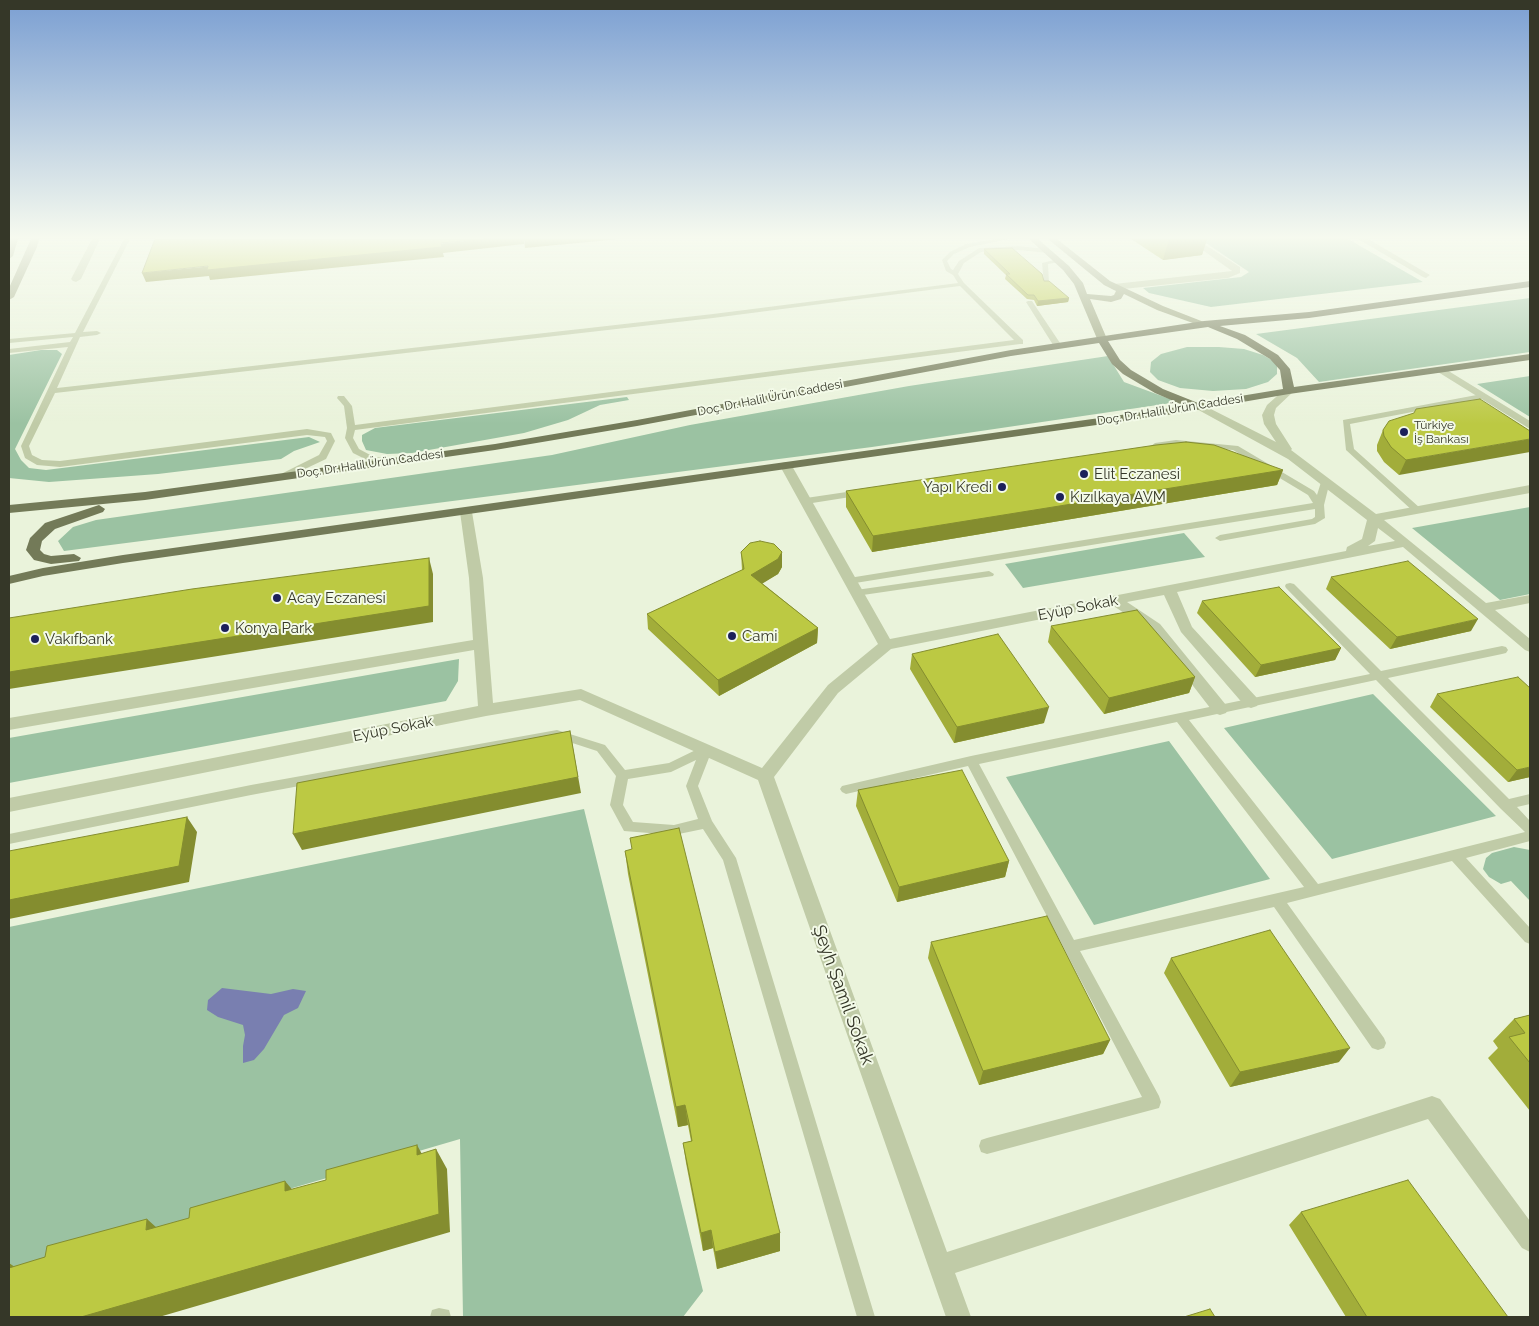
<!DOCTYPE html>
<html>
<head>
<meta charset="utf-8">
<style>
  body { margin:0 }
  #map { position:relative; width:1539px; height:1326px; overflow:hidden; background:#eaf3db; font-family:Raleway,sans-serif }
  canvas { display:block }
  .frame { position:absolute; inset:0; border:10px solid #353728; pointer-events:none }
</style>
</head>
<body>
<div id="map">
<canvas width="1539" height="1326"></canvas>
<div class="frame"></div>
</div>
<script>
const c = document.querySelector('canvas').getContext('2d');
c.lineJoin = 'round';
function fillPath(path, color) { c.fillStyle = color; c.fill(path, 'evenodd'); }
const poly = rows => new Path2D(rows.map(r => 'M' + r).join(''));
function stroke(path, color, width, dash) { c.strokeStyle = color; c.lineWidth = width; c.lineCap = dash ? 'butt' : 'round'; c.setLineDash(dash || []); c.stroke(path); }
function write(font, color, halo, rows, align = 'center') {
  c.font = font + ' Raleway,sans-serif'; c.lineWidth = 4; c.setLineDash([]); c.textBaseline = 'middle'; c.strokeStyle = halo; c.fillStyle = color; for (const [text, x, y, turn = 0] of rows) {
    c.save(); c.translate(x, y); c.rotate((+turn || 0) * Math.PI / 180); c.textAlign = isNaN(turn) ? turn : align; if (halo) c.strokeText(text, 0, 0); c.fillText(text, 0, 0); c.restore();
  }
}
fillPath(poly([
  [1200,239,1348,239,1423,282,1211,307,1149,293,1143,288,1241,277,1249,272],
  [1530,298,1530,352,1319,382,1297,358,1256,334],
  [1187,347,1219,347,1244,349,1263,355,1277,363,1277,374,1268,382,1246,389,1213,391,1180,388,1158,380,1150,372,1151,362,1161,354],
  [41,350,57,350,62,354,15,449,21,460,29,468,46,470,309,437,320,442,294,451,281,459,158,474,49,482,9,478,9,355],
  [1108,356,1124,382,1178,402,872,447,64,551,58,541,73,527,96,520,552,455,690,425,909,386],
  [1530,376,1530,417,1477,384],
  [627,397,629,400,600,405,568,420,524,433,412,453,387,454,366,450,362,441,362,435,375,428],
  [1530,507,1530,594,1500,600,1412,528],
  [1184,533,1205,557,1023,588,1005,564],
  [459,659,458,681,446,701,9,783,9,738],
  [1373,694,1496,816,1332,859,1224,728],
  [1169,741,1270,879,1094,925,1006,777],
  [584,809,703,1291,683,1317,463,1317,460,1139,9,1271,9,927],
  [1514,847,1530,850,1530,901,1511,881,1501,884,1489,877,1483,869,1486,858,1492,853]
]), '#9bc2a2');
fillPath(poly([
  [222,988,271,994,293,989,306,991,298,1008,284,1015,264,1049,254,1060,243,1063,243,1046,245,1035,243,1025,218,1017,207,1010,208,1000]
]), '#797fb0');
fillPath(poly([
  [124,239,130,239,83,332,97,331,101,333,97,335,80,337,57,388,713,314,958,283,953,275,946,271,942,260,950,252,966,244,996,239,1009,239,970,247,954,254,947,261,951,269,953,270,959,261,979,248,1018,246,1047,249,1050,251,1047,253,1018,250,981,252,964,263,958,274,964,283,1023,340,1023,344,1020,344,355,430,353,438,359,449,374,457,395,459,396,461,392,464,369,461,353,453,345,438,347,428,344,406,337,398,338,396,344,396,352,406,355,425,1014,340,960,286,713,318,55,393,29,446,32,455,42,460,60,461,307,429,331,433,335,441,326,459,286,478,281,475,283,473,319,455,327,441,325,437,307,435,60,467,37,465,25,458,21,446,68,347,9,353,9,349,70,342,73,337,9,343,9,339,75,333,124,239],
  [1058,259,1061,261,1060,262,1048,264,1049,283,1044,284,1042,263,1058,259],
  [1028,301,1032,301,1062,346,1061,348,1055,348,1026,302,1028,301],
  [1482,394,1486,396,1485,398,1350,424,1354,449,1420,508,1420,512,1414,512,1346,450,1343,420,1482,394],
  [1176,440,1238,446,1314,491,1317,495,1322,479,1328,479,1330,481,1324,505,1325,518,1315,524,1220,541,1215,538,1220,535,1312,519,1315,517,1315,509,849,584,844,581,849,578,1313,503,1308,495,1233,450,1176,446,1155,449,1151,446,1155,443,1176,440],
  [860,490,863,491,863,495,806,504,801,501,806,498,860,490],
  [989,571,994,574,993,576,856,596,851,593,856,590,989,571],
  [1290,583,1294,584,1381,671,1502,646,1506,647,1508,650,1506,653,1502,654,1388,678,1509,799,1530,794,1530,804,1517,807,1530,821,1530,841,1466,858,1530,928,1530,944,1525,942,1452,861,1287,903,1384,1038,1386,1043,1384,1048,1378,1050,1372,1048,1274,907,1080,951,1159,1096,1161,1102,1159,1108,987,1154,981,1152,979,1146,981,1140,987,1138,1142,1097,968,766,846,794,842,792,840,789,842,786,971,756,1370,674,1286,588,1285,586,1286,584,1290,583],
  [1376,680,1501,809,1525,832,1318,884,1189,720,1376,680],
  [1177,722,1304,887,1074,940,979,764,1177,722],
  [557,730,605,745,625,770,669,763,706,745,710,747,712,750,698,786,712,821,736,858,875,1317,857,1317,723,860,703,829,674,835,624,831,610,805,616,776,597,751,557,738,251,795,9,844,9,834,251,785,557,730],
  [696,760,686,786,698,819,674,825,633,822,623,805,628,779,671,772,696,760],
  [439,1308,449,1310,451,1317,430,1317,432,1310,439,1308]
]), '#c0cba7');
fillPath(poly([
  [92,239,100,239,81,279,76,282,73,281,71,279,92,239],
  [1187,239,1196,239,1240,267,1240,273,1228,278,1114,290,1109,287,1114,284,1232,271,1187,239],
  [1358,239,1368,239,1430,275,1426,278,1423,277,1358,239],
  [1442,367,1530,421,1530,429,1438,372,1437,370,1442,367],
  [1289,388,1294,391,1276,408,1274,415,1276,424,1292,449,1291,450,1376,514,1530,485,1530,493,1384,520,1486,603,1530,595,1530,603,1495,610,1530,639,1530,652,1525,650,1403,547,1177,592,1192,627,1257,698,1259,702,1257,706,1251,708,1245,706,1181,632,1164,595,1127,602,1160,624,1226,705,1228,709,1226,713,1220,715,1214,713,1150,630,1112,605,891,649,838,693,774,777,947,1252,1432,1096,1440,1099,1530,1221,1530,1252,1522,1248,1428,1119,955,1273,971,1317,946,1317,758,780,580,700,486,716,9,812,9,798,478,706,474,650,9,730,9,718,473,640,469,578,460,512,466,508,472,512,483,578,493,703,581,689,762,768,828,685,878,644,780,466,782,463,786,462,792,466,890,639,1346,551,1347,547,1362,539,1367,520,1288,459,1193,407,1199,404,1203,405,1276,442,1264,424,1262,415,1267,405,1285,389,1289,388],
  [1378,528,1395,541,1368,546,1375,541,1378,528]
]), '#c0cba7');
fillPath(poly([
  [10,239,18,239,13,256,9,259,10,239],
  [31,239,39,239,37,247,14,297,9,300,9,288,31,239],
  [1029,239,1038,239,1069,266,1083,283,1087,294,1111,296,1114,295,1116,291,1104,285,1048,239,1057,239,1110,281,1163,306,1209,324,1207,326,1201,326,1157,310,1124,294,1121,299,1111,302,1090,299,1107,339,1102,342,1098,341,1074,284,1063,270,1029,239]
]), '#969f78');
fillPath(poly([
  [1530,281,1530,287,1309,318,1220,326,1245,335,1278,355,1290,369,1294,387,1530,354,1530,360,1289,394,1167,415,123,563,43,576,9,584,9,576,43,568,123,555,1185,406,1155,393,1123,374,1112,364,1099,343,1011,356,637,426,495,450,145,500,9,513,9,505,145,492,495,444,637,420,1011,350,1204,321,1309,312,1530,281],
  [1208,327,1237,339,1270,359,1280,370,1283,389,1198,403,1163,389,1131,370,1120,360,1108,341,1208,327],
  [99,505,105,509,103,512,55,529,42,541,40,550,44,554,51,556,74,554,81,558,79,561,51,564,34,560,26,550,30,538,45,523,99,505]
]), '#737a58');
fillPath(poly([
  [1131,239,1207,239,1202,255,1163,260],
  [984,249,1044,281,1069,298,1068,302,1037,306,1034,300,1027,299,1005,279,1006,275,984,254],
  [1480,399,1399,475,1384,462,1377,451,1377,445,1383,430],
  [1283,470,1277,485,872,552,846,507,846,491],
  [741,552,782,567,778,574,762,583,818,628,817,643,719,696,648,629,647,614,742,570],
  [1331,577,1471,631,1390,649,1326,589],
  [1202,601,1341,648,1335,660,1255,677,1197,613],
  [1051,626,1195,677,1189,693,1104,714,1048,642],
  [912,654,1044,723,954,743,910,669],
  [1437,694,1530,777,1508,782,1430,707],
  [858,790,1009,861,1005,877,897,902,856,806],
  [625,851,780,1233,780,1251,717,1269,713,1248,703,1251,686,1163,683,1143,691,1141,688,1125,678,1127,628,874],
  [931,942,1110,1040,1103,1054,979,1085,928,958],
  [1171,958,1339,1062,1230,1087,1164,973],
  [1530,1015,1530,1111,1488,1058,1498,1048,1493,1041,1514,1019],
  [1301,1212,1508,1317,1346,1317,1289,1225]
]), '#a2ad3a');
fillPath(poly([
  [486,239,524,239,524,244,443,253,444,257,210,280,209,276,146,282,142,273],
  [524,239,620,239,525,248],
  [1169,239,1207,239,1202,255,1163,260],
  [1069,298,1068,302,1037,306,1038,301],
  [1530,439,1530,452,1399,475,1406,460],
  [1283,470,1277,485,872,552,873,536],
  [782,552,782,567,778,574,752,590,751,575],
  [429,558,433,574,433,622,9,689,9,672],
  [1478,619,1471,631,1390,649,1397,637],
  [818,628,817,643,719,696,718,680],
  [1341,648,1335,660,1255,677,1261,665],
  [1195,677,1189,693,1104,714,1109,698],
  [1049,707,1044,723,954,743,957,727],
  [570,731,581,793,302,850,293,834],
  [1530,767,1530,777,1508,782,1517,770],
  [187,817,197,832,189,882,9,919,9,900],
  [1009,861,1005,877,897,902,899,887],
  [1110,1040,1103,1054,979,1085,983,1071],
  [1350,1048,1339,1062,1230,1087,1240,1072],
  [685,1105,688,1125,678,1127,676,1107],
  [417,1145,428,1165,417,1155],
  [436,1149,447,1169,450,1232,159,1317,81,1317],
  [285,1181,301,1200,285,1191],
  [147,1219,167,1237,146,1230],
  [711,1230,713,1248,703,1251,701,1233],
  [780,1233,780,1251,717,1269,715,1252],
  [9,1263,28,1276,9,1276]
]), '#848d2f');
const building = poly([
  [155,239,486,239,441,243,442,247,207,270,208,266,142,273,155,239],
  [1012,248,1042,274,1044,281,1049,281,1069,298,1038,301,1034,295,1028,295,1006,274,1010,274,984,249,1012,248],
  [1480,399,1530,431,1530,439,1406,460,1391,447,1384,436,1383,430,1389,421,1414,413,1416,409,1480,399],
  [1186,442,1214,445,1283,470,873,536,846,491,1156,445,1186,442],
  [760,541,774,544,782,552,778,559,751,575,818,628,718,680,647,614,744,569,741,552,750,543,760,541],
  [429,558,429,606,9,672,9,618,192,589,429,558],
  [1408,561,1478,619,1397,637,1331,577,1408,561],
  [1279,587,1341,648,1261,665,1202,601,1279,587],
  [1137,610,1195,677,1109,698,1051,626,1137,610],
  [998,634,1049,707,957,727,912,654,998,634],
  [1518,677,1530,688,1530,767,1517,770,1437,694,1518,677],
  [570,731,578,777,293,834,297,783,570,731],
  [962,770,1009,861,899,887,858,790,962,770],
  [187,817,179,866,9,900,9,851,187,817],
  [679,828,780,1233,715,1252,711,1230,701,1233,683,1143,692,1141,689,1123,685,1105,676,1107,625,851,632,849,630,838,679,828],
  [1047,916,1110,1040,983,1071,931,942,1047,916],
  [1270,930,1350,1048,1240,1072,1171,958,1270,930],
  [1530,1015,1530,1063,1509,1037,1525,1033,1514,1019,1530,1015],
  [417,1145,417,1155,436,1149,439,1214,81,1317,9,1317,9,1268,45,1257,47,1246,147,1219,146,1230,189,1218,190,1208,285,1181,285,1191,326,1180,326,1170,417,1145],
  [1408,1180,1508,1317,1367,1317,1301,1212,1408,1180],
  [1210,1309,1215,1317,1184,1317,1210,1309]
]);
fillPath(building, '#bcc943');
stroke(building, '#848d2f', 1);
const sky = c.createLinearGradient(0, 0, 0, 424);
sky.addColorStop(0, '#7b9fd2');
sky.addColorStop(0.56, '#f6faef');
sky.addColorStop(1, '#f6faef00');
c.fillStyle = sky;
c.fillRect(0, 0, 1539, 424);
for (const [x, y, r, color] of [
  [1404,432,5,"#1c215a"],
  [1084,474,5,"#1c215a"],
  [1002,487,5,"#1c215a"],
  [1060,497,5,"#1c215a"],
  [277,598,5,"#1c215a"],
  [225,628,5,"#1c215a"],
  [732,636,5,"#1c215a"],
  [35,639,5,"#1c215a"]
]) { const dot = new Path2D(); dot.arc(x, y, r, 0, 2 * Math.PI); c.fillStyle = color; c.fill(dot); stroke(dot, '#f3fae8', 2); }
write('12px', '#353728', '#f3fae8', [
  ["Doç. Dr. Halil Ürün Caddesi",770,398,-11],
  ["Doç. Dr. Halil Ürün Caddesi",1170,410,-9],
  ["Doç. Dr. Halil Ürün Caddesi",370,464,-8]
]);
write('12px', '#353728', '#f3fae8', [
  ["Türkiye",1414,425],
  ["İş Bankası",1414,439]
], 'left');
write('15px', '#353728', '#f3fae8', [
  ["Elit Eczanesi",1094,474],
  ["Yapı Kredi",992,487,"right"],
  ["Kızılkaya AVM",1070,497],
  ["Acay Eczanesi",287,598],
  ["Konya Park",235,628],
  ["Cami",742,636],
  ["Vakıfbank",45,639]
], 'left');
write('15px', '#353728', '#f3fae8', [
  ["Eyüp Sokak",1078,608,-11],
  ["Eyüp Sokak",393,729,-11]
]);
write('18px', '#353728', '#f3fae8', [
  ["Şeyh Şamil Sokak",843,995,70]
]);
</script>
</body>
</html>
